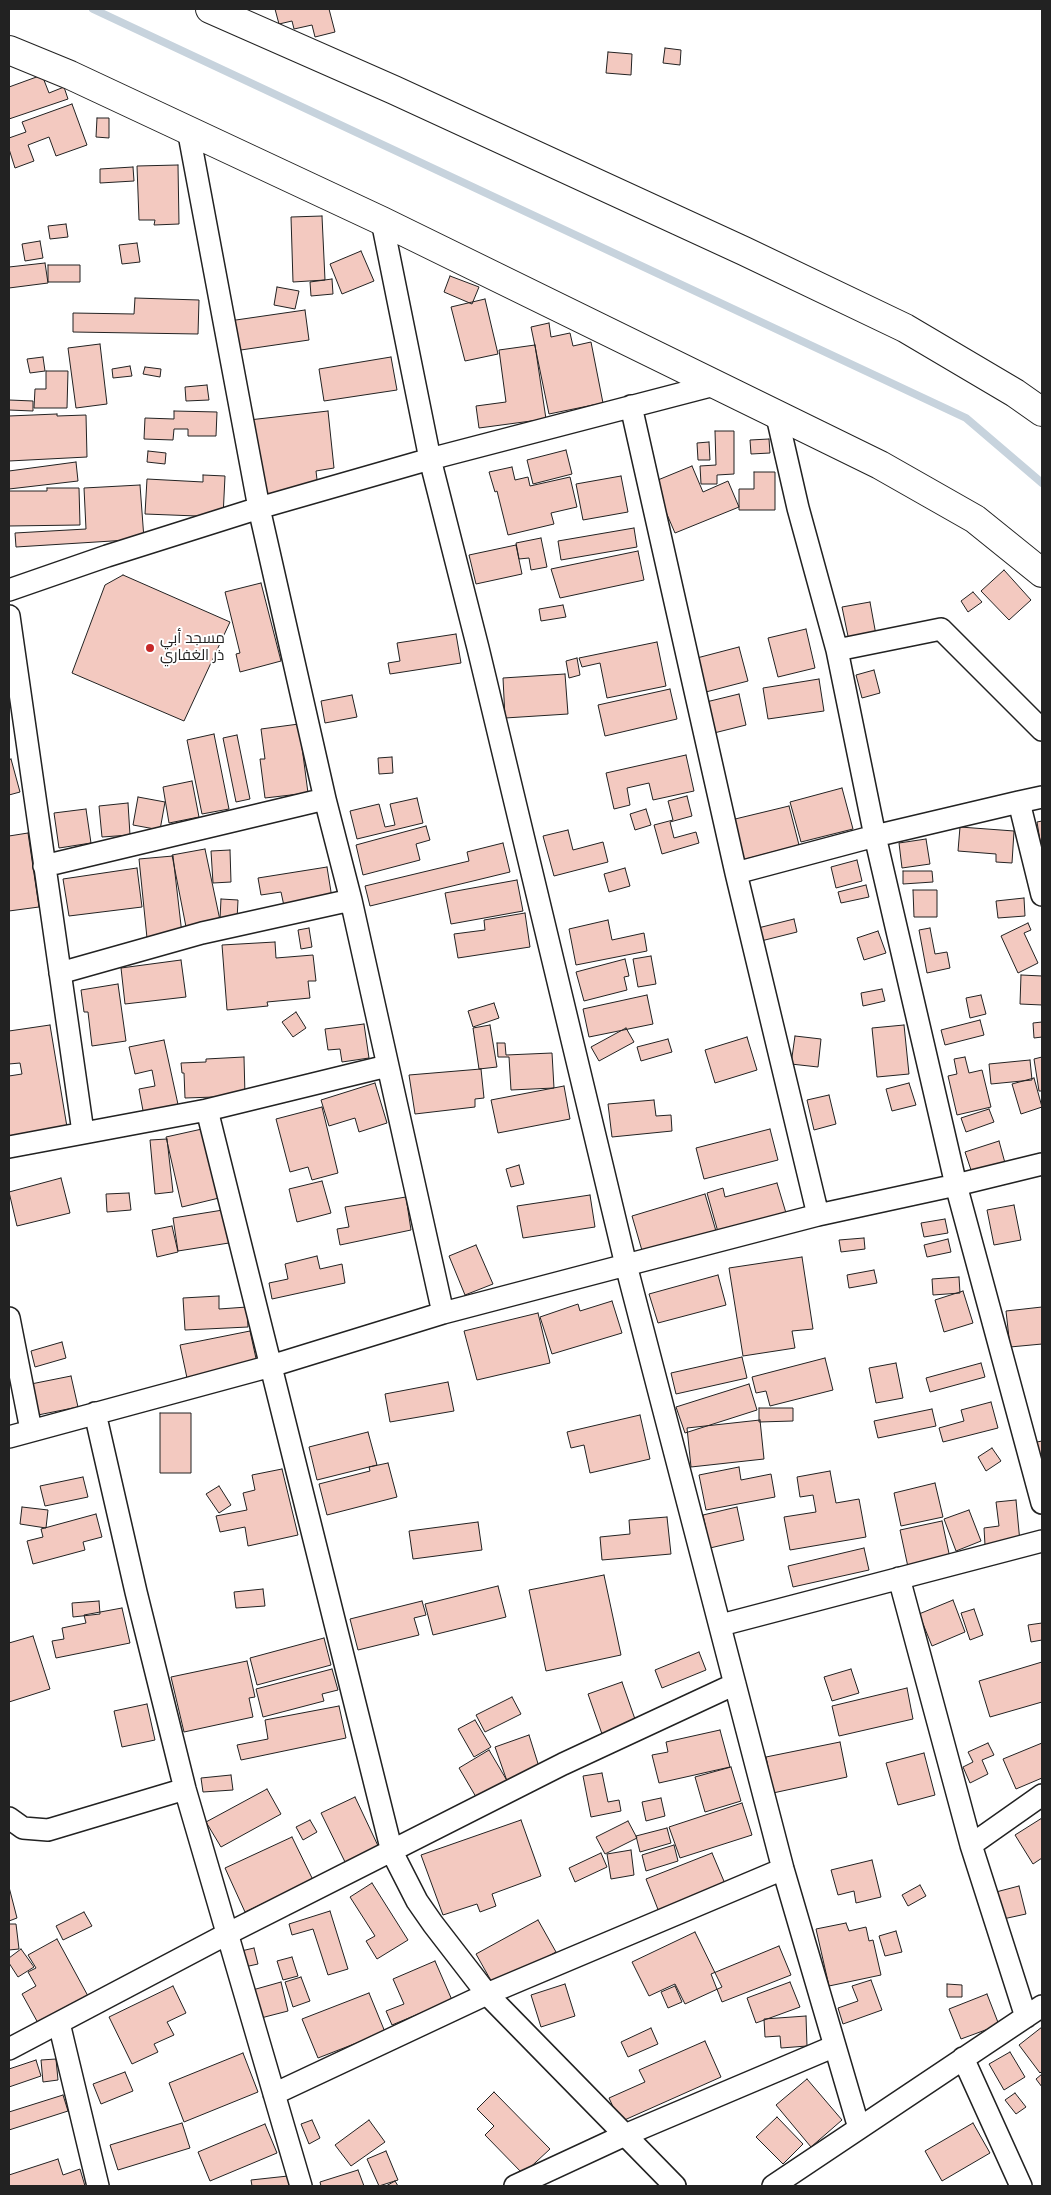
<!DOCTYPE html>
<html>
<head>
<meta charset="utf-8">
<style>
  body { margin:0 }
  #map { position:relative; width:1051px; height:2195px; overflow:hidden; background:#fff; font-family:Poppins,sans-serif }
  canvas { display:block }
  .frame { position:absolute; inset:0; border:10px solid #222; pointer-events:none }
</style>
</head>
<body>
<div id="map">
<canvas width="1051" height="2195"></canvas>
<div class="frame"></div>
</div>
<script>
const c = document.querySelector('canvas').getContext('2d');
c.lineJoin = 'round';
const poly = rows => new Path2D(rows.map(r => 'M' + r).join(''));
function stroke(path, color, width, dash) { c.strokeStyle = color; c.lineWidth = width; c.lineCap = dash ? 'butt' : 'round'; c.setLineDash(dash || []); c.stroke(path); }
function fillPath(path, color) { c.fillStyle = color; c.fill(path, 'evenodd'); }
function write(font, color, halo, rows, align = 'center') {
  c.font = font + ' Poppins,Cairo,sans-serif'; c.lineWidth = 4; c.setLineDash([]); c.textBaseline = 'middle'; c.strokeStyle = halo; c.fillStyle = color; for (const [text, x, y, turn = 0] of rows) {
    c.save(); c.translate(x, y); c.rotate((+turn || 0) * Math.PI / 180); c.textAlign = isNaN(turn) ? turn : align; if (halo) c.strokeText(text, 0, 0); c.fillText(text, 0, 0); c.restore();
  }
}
stroke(poly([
  [93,9,966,418,1042,483]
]), '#c7d3dd', 8);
const building = poly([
  [275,9,329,9,335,32,315,37,312,25,294,29,292,21,279,24,275,9],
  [665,48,681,50,680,65,663,63,665,48],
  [608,52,632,54,631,75,606,73,608,52],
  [42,75,49,93,64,87,68,99,9,119,9,87,42,75],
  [72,104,87,145,56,156,49,137,28,145,34,161,15,168,9,149,9,138,26,132,22,122,72,104],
  [97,118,109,118,109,138,96,137,97,118],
  [178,165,179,224,154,225,155,220,139,220,137,166,178,165],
  [133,167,134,181,100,183,100,169,133,167],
  [322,216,325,280,293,282,291,217,322,216],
  [66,224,68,237,50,239,48,226,66,224],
  [40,241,43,258,25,261,22,244,40,241],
  [137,243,140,262,122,264,119,245,137,243],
  [361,251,374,281,342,294,330,264,361,251],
  [45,263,48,283,9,288,9,267,45,263],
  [48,265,80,265,80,282,48,282,48,265],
  [450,276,479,287,472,304,444,292,450,276],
  [332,279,333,294,311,296,310,282,332,279],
  [277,287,299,291,295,309,274,305,277,287],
  [135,298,199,300,198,334,73,332,73,313,134,314,135,298],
  [485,299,498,354,465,361,451,307,485,299],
  [305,310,309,340,234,351,229,321,305,310],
  [549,323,551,337,570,333,573,346,591,342,603,403,549,414,531,327,549,323],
  [100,344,107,404,76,408,68,348,100,344],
  [535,345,546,419,479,428,476,406,506,402,499,350,535,345],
  [43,357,45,371,30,373,27,359,43,357],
  [391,357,397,390,324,401,319,369,391,357],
  [130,366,132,376,113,378,112,369,130,366],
  [145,367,161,369,160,377,143,374,145,367],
  [46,371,68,371,67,408,34,408,35,389,46,389,46,371],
  [207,385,209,400,186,401,185,387,207,385],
  [9,400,33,401,33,411,9,410,9,400],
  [174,411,217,412,216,436,188,436,188,429,174,429,173,440,144,439,145,418,174,419,174,411],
  [328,411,334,468,316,471,318,488,260,495,249,420,328,411],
  [57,414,57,416,86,415,87,457,9,461,9,416,57,414],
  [715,431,734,431,734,474,717,475,717,484,701,484,700,466,716,465,715,431],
  [769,439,770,453,751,454,750,440,769,439],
  [709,442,710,460,698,460,697,443,709,442],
  [566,450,572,474,533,484,527,460,566,450],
  [148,451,166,453,165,464,147,462,148,451],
  [76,462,78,481,9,489,9,471,76,462],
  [692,466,703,492,728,481,739,507,675,533,653,482,692,466],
  [512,467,515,480,528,477,530,486,570,477,577,507,551,513,554,524,508,535,497,491,495,492,489,472,512,467],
  [754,472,775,472,775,510,739,510,739,489,754,489,754,472],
  [203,475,225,476,223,517,145,514,147,479,203,482,203,475],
  [621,476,628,512,583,520,576,484,621,476],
  [140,485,144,539,16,547,15,533,86,529,84,488,140,485],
  [47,488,79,488,80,525,9,526,9,491,47,491,47,488],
  [634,528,637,547,561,560,558,541,634,528],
  [541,538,547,567,531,570,529,558,519,559,516,543,541,538],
  [516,545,522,574,476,584,469,555,516,545],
  [638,551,644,580,560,598,551,569,638,551],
  [1004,570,1031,600,1009,620,981,591,1004,570],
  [123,575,230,622,184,721,72,673,105,585,123,575],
  [261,583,281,661,240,672,236,654,240,653,225,592,261,583],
  [973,592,982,602,968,612,961,601,973,592],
  [870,602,876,635,849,641,842,607,870,602],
  [563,605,566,617,541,621,539,609,563,605],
  [806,629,815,668,778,677,768,638,806,629],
  [456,634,461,663,390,674,388,663,400,661,397,643,456,634],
  [657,642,666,686,607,698,600,663,582,667,579,658,657,642],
  [739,647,748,681,702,693,693,659,739,647],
  [577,658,580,675,569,678,566,661,577,658],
  [874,670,880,693,862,698,856,675,874,670],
  [565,674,568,714,505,718,503,678,565,674],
  [819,679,824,711,768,719,763,688,819,679],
  [670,689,677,719,605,736,598,705,670,689],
  [739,694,746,725,710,734,702,703,739,694],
  [352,695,357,717,325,723,321,701,352,695],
  [299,724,308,793,265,798,260,759,265,759,261,729,299,724],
  [214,734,229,809,202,814,187,740,214,734],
  [237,735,250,799,236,802,223,738,237,735],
  [686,755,694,791,653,800,649,783,627,788,630,805,614,809,606,773,686,755],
  [392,757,393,773,379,774,378,758,392,757],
  [11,759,20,792,9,795,9,760,11,759],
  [192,781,199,817,169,823,163,787,192,781],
  [842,788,853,829,801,842,790,802,842,788],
  [687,796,692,816,670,822,674,838,696,832,699,843,662,854,654,825,673,820,668,801,687,796],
  [138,797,165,802,160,830,133,825,138,797],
  [417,798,423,823,357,839,350,811,379,804,385,827,395,825,390,804,417,798],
  [128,803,130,835,102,837,99,806,128,803],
  [789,806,799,845,742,860,731,820,789,806],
  [86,809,91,843,59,848,54,813,86,809],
  [646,809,651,825,635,830,630,814,646,809],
  [1042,821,1042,853,1037,822,1042,821],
  [426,826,430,840,416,844,420,860,363,875,356,845,426,826],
  [960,827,1014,831,1012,863,996,862,996,854,958,851,960,827],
  [568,830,573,850,603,842,608,862,554,876,543,836,568,830],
  [28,833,39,907,9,911,9,836,28,833],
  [926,839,930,864,902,868,899,843,926,839],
  [503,843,510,872,370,906,365,886,469,861,467,852,503,843],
  [205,849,221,925,187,932,172,855,205,849],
  [230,850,231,882,213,883,211,851,230,850],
  [173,856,182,934,147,938,139,859,173,856],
  [857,860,862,881,836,888,831,867,857,860],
  [327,867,332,898,284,906,281,892,261,895,258,878,327,867],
  [137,868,142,907,69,916,63,879,137,868],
  [625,868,630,886,609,892,604,874,625,868],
  [903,871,932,871,933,882,903,884,903,871],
  [517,880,523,911,451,924,445,893,517,880],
  [866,885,869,897,841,903,838,892,866,885],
  [913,890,937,890,937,917,914,917,913,890],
  [1024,898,1025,916,998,918,996,901,1024,898],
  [221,899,238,900,237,920,220,919,221,899],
  [525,913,530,947,458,958,454,934,485,930,484,920,525,913],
  [794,919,797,932,761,941,758,928,794,919],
  [608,920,612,940,644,933,647,951,576,965,569,929,608,920],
  [1028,923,1031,930,1024,933,1038,963,1018,973,1001,936,1028,923],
  [309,928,312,947,301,949,298,930,309,928],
  [930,928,935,954,947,952,950,968,927,973,919,930,930,928],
  [878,931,886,953,864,960,857,938,878,931],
  [275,942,276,958,313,955,316,981,308,981,310,998,267,1002,268,1006,227,1010,222,945,275,942],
  [651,956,656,984,638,987,633,959,651,956],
  [625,959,629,976,624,977,627,990,584,1001,576,972,625,959],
  [181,960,186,997,125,1004,121,968,181,960],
  [1021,975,1042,976,1042,1005,1020,1004,1021,975],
  [118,984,126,1041,92,1046,88,1012,84,1012,81,990,118,984],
  [882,989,885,1001,863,1006,861,993,882,989],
  [647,995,653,1024,589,1037,583,1009,647,995],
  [981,995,986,1014,970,1018,966,998,981,995],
  [494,1003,499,1018,473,1027,468,1011,494,1003],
  [296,1012,306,1028,293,1037,282,1022,296,1012],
  [980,1020,984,1035,945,1045,941,1030,980,1020],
  [1042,1022,1042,1037,1034,1038,1033,1023,1042,1022],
  [364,1024,369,1058,342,1062,340,1049,328,1050,325,1029,364,1024],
  [50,1025,68,1133,9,1142,9,1076,22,1074,20,1063,9,1064,9,1031,50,1025],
  [490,1025,497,1067,479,1069,473,1028,490,1025],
  [904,1025,909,1074,877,1077,872,1028,904,1025],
  [626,1028,634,1042,599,1061,591,1047,626,1028],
  [795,1036,821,1039,818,1067,791,1064,795,1036],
  [747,1037,757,1070,715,1083,705,1050,747,1037],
  [668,1039,672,1052,641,1061,637,1047,668,1039],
  [164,1040,179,1109,144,1116,139,1089,155,1086,152,1070,135,1074,129,1047,164,1040],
  [497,1043,505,1043,506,1055,552,1053,554,1088,511,1090,509,1057,498,1057,497,1043],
  [244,1057,245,1096,185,1098,184,1073,182,1073,181,1063,206,1062,206,1059,244,1057],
  [965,1057,969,1073,982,1070,991,1107,957,1115,948,1076,957,1074,954,1059,965,1057],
  [1042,1057,1042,1091,1039,1091,1034,1059,1042,1057],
  [1030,1060,1032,1080,991,1084,989,1064,1030,1060],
  [481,1069,484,1098,475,1099,475,1107,415,1114,409,1075,481,1069],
  [1034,1078,1042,1107,1021,1114,1012,1084,1034,1078],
  [375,1083,387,1123,359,1132,355,1118,329,1126,321,1100,375,1083],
  [909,1083,916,1105,892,1111,886,1089,909,1083],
  [564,1086,570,1119,498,1133,491,1100,564,1086],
  [829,1095,836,1124,814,1130,807,1100,829,1095],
  [654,1100,656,1116,671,1115,672,1131,612,1137,608,1104,654,1100],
  [322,1107,338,1173,312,1180,308,1167,290,1172,276,1119,322,1107],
  [989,1109,994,1122,966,1132,961,1118,989,1109],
  [202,1129,219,1198,182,1207,166,1137,202,1129],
  [770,1129,778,1160,704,1179,696,1148,770,1129],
  [167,1139,173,1192,155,1194,150,1140,167,1139],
  [999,1141,1005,1163,972,1173,965,1152,999,1141],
  [519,1165,524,1184,511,1187,506,1169,519,1165],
  [61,1178,70,1213,17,1226,9,1192,61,1178],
  [322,1181,331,1213,297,1222,289,1189,322,1181],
  [777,1183,786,1213,718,1232,707,1193,723,1188,725,1197,777,1183],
  [129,1193,131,1210,107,1212,106,1194,129,1193],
  [705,1194,716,1231,643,1254,632,1216,705,1194],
  [590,1195,595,1227,523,1238,517,1206,590,1195],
  [406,1197,411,1230,340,1245,337,1229,349,1227,345,1207,406,1197],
  [1014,1205,1021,1240,994,1245,987,1210,1014,1205],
  [223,1210,229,1243,178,1251,173,1218,223,1210],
  [945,1219,948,1233,924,1237,921,1223,945,1219],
  [172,1226,178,1252,157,1257,152,1230,172,1226],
  [864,1238,865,1249,841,1252,839,1240,864,1238],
  [948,1239,951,1252,927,1257,924,1245,948,1239],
  [476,1245,493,1284,465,1295,449,1256,476,1245],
  [317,1256,320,1269,342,1264,345,1283,272,1299,269,1283,288,1279,285,1264,317,1256],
  [802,1257,813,1329,792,1331,795,1348,743,1356,729,1268,802,1257],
  [874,1270,877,1283,849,1288,847,1275,874,1270],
  [718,1275,726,1305,658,1323,649,1294,718,1275],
  [959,1277,960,1293,933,1295,932,1279,959,1277],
  [963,1291,973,1323,944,1332,935,1300,963,1291],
  [219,1296,219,1309,247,1307,248,1327,185,1330,183,1298,219,1296],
  [612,1301,622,1333,552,1354,540,1317,578,1304,580,1311,612,1301],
  [1042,1307,1042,1344,1010,1347,1006,1311,1042,1307],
  [538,1313,550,1363,477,1380,464,1331,538,1313],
  [250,1331,257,1363,187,1378,180,1345,250,1331],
  [62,1342,66,1358,35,1367,31,1351,62,1342],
  [742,1357,747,1378,676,1394,671,1373,742,1357],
  [825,1358,833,1390,770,1406,766,1391,756,1393,752,1377,825,1358],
  [896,1363,903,1398,876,1403,869,1368,896,1363],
  [981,1363,985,1377,930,1392,926,1378,981,1363],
  [71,1376,78,1407,38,1415,31,1384,71,1376],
  [448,1382,454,1411,390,1422,385,1394,448,1382],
  [749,1384,757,1410,685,1433,676,1407,749,1384],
  [991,1402,998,1428,943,1442,939,1428,964,1421,961,1410,991,1402],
  [759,1408,793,1408,793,1421,759,1422,759,1408],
  [932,1409,936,1426,878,1438,874,1421,932,1409],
  [160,1413,191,1413,191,1473,160,1473,160,1413],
  [640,1415,650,1459,590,1473,584,1445,571,1448,567,1432,640,1415],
  [760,1420,764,1459,691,1467,687,1428,760,1420],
  [368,1432,377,1465,317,1480,309,1447,368,1432],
  [1042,1441,1042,1454,1038,1454,1037,1442,1042,1441],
  [992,1448,1001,1461,986,1471,978,1457,992,1448],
  [388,1463,397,1497,327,1515,319,1484,370,1471,369,1467,388,1463],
  [739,1467,741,1480,771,1474,775,1497,706,1510,699,1475,739,1467],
  [282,1469,298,1535,248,1546,245,1527,220,1532,216,1516,247,1510,243,1493,255,1490,252,1475,282,1469],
  [830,1471,836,1503,859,1499,866,1537,790,1550,784,1517,816,1512,813,1495,800,1497,797,1477,830,1471],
  [83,1477,88,1497,45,1506,40,1486,83,1477],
  [935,1483,943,1517,901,1526,894,1493,935,1483],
  [219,1486,231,1505,219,1513,206,1494,219,1486],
  [1016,1500,1020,1542,985,1545,984,1528,999,1526,996,1502,1016,1500],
  [22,1507,48,1510,46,1528,20,1524,22,1507],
  [737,1507,744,1540,710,1548,703,1515,737,1507],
  [969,1510,981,1541,956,1551,944,1519,969,1510],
  [96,1514,102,1537,83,1542,85,1550,33,1564,27,1541,43,1537,41,1529,96,1514],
  [667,1517,671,1554,602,1560,600,1537,630,1534,629,1520,667,1517],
  [942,1521,950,1558,908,1567,900,1530,942,1521],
  [478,1522,482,1550,413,1559,409,1531,478,1522],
  [864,1548,869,1570,793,1587,788,1566,864,1548],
  [604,1575,621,1655,546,1671,529,1590,604,1575],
  [498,1586,506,1617,433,1635,425,1604,498,1586],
  [263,1589,265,1606,236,1608,234,1592,263,1589],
  [953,1600,965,1632,932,1646,919,1614,953,1600],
  [99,1601,100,1614,73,1617,72,1603,99,1601],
  [422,1601,426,1615,414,1618,419,1635,358,1650,350,1619,422,1601],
  [122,1608,130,1643,56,1658,52,1641,64,1639,62,1628,86,1623,84,1615,122,1608],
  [974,1609,983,1635,970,1640,961,1613,974,1609],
  [1042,1623,1042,1640,1031,1642,1028,1625,1042,1623],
  [33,1636,50,1689,9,1702,9,1643,33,1636],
  [324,1638,331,1665,257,1685,250,1658,324,1638],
  [699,1652,706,1670,662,1688,655,1670,699,1652],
  [247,1661,255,1697,249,1698,253,1717,184,1732,171,1677,247,1661],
  [1042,1662,1042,1702,990,1717,979,1681,1042,1662],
  [332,1669,338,1690,322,1694,324,1701,263,1717,256,1689,332,1669],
  [851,1669,859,1693,832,1701,824,1677,851,1669],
  [622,1682,636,1722,602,1734,588,1694,622,1682],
  [907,1688,913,1719,839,1736,832,1706,907,1688],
  [512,1697,521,1714,485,1732,476,1715,512,1697],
  [147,1704,155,1740,122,1747,114,1711,147,1704],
  [339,1706,346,1738,241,1760,237,1745,268,1739,265,1720,339,1706],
  [475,1720,491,1747,474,1757,458,1729,475,1720],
  [720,1730,730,1767,659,1783,652,1755,668,1752,666,1742,720,1730],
  [529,1735,540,1770,507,1781,495,1747,529,1735],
  [840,1742,847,1777,773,1793,766,1757,840,1742],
  [988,1743,994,1755,982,1760,988,1774,970,1783,963,1767,973,1762,968,1752,988,1743],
  [1042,1743,1042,1778,1016,1789,1003,1759,1042,1743],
  [489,1750,509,1784,479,1802,459,1768,489,1750],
  [924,1753,935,1795,898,1805,886,1763,924,1753],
  [731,1767,741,1801,705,1812,695,1777,731,1767],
  [602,1773,608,1802,619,1800,621,1811,591,1817,583,1776,602,1773],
  [231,1775,233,1790,203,1792,201,1778,231,1775],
  [267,1789,281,1814,221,1847,206,1822,267,1789],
  [355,1797,380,1850,347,1866,321,1813,355,1797],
  [661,1798,665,1816,646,1821,642,1802,661,1798],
  [742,1803,752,1835,680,1858,669,1827,742,1803],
  [1042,1818,1042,1858,1033,1864,1015,1835,1042,1818],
  [310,1820,317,1832,303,1840,296,1827,310,1820],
  [521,1820,541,1876,492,1894,496,1906,480,1912,477,1904,443,1915,421,1855,521,1820],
  [628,1821,637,1838,605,1854,596,1837,628,1821],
  [667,1828,671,1843,640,1852,636,1836,667,1828],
  [292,1837,313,1880,245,1912,225,1868,292,1837],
  [674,1845,678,1861,646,1871,642,1855,674,1845],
  [631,1850,634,1875,611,1879,607,1854,631,1850],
  [601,1853,607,1867,575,1882,569,1868,601,1853],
  [712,1853,726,1886,659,1912,646,1879,712,1853],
  [872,1860,881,1897,856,1903,854,1891,838,1895,831,1870,872,1860],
  [372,1883,408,1940,377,1959,366,1941,375,1936,350,1897,372,1883],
  [920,1885,926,1896,908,1906,902,1895,920,1885],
  [1019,1886,1026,1914,1003,1919,996,1892,1019,1886],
  [9,1887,17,1918,9,1921,9,1887],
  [330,1911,348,1969,328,1975,313,1929,292,1935,289,1924,330,1911],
  [84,1912,92,1926,63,1940,56,1926,84,1912],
  [538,1920,556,1952,494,1986,476,1954,538,1920],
  [846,1923,849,1931,866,1927,869,1941,873,1940,881,1975,829,1986,816,1929,846,1923],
  [9,1924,16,1924,19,1949,9,1950,9,1924],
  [896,1931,902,1952,885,1956,879,1936,896,1931],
  [695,1932,722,1987,685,2004,675,1984,649,1996,632,1962,695,1932],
  [57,1939,88,1996,38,2023,22,1994,36,1986,28,1972,36,1968,28,1955,57,1939],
  [779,1946,791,1975,722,2002,711,1974,779,1946],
  [254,1948,258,1964,240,1968,237,1952,254,1948],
  [21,1949,34,1967,18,1977,9,1963,9,1958,21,1949],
  [292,1957,298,1976,283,1980,277,1961,292,1957],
  [435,1961,452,2000,392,2025,386,2011,404,2004,393,1979,435,1961],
  [301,1977,310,2001,293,2007,285,1982,301,1977],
  [871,1980,882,2010,843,2024,838,2008,858,2001,852,1986,871,1980],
  [281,1982,288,2011,257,2019,249,1991,281,1982],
  [790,1982,800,2007,756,2023,747,1998,790,1982],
  [565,1984,575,2016,541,2027,531,1995,565,1984],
  [947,1984,962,1985,962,1997,947,1997,947,1984],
  [173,1986,186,2013,167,2022,174,2035,154,2044,158,2052,132,2064,109,2017,173,1986],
  [675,1986,682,2002,668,2008,661,1992,675,1986],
  [369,1993,385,2032,318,2058,302,2019,369,1993],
  [987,1994,999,2025,961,2039,949,2009,987,1994],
  [806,2016,807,2046,781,2048,780,2036,765,2037,764,2019,806,2016],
  [1042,2027,1042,2071,1040,2073,1019,2045,1042,2027],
  [651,2028,658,2044,628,2057,621,2042,651,2028],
  [705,2041,721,2077,620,2122,609,2098,645,2082,639,2070,705,2041],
  [1010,2052,1025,2077,1004,2090,989,2064,1010,2052],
  [243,2053,258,2092,184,2122,169,2083,243,2053],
  [56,2059,58,2080,43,2082,41,2060,56,2059],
  [36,2060,41,2076,9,2087,9,2069,36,2060],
  [125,2072,133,2091,101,2104,93,2084,125,2072],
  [1042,2074,1042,2087,1036,2079,1042,2074],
  [807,2079,842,2120,811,2147,776,2105,807,2079],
  [494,2092,550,2149,523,2174,485,2135,494,2126,477,2109,494,2092],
  [1015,2093,1026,2107,1016,2114,1005,2100,1015,2093],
  [63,2095,68,2111,9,2130,9,2112,63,2095],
  [777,2117,803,2144,783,2164,756,2137,777,2117],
  [312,2120,320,2138,309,2144,301,2124,312,2120],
  [369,2120,385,2142,351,2166,335,2145,369,2120],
  [182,2123,190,2148,118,2170,110,2145,182,2123],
  [973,2123,990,2153,942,2181,925,2151,973,2123],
  [265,2124,277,2153,210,2181,198,2152,265,2124],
  [386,2151,398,2180,379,2186,367,2159,386,2151],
  [58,2159,63,2175,80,2169,85,2186,9,2186,9,2175,58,2159],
  [358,2170,364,2186,321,2186,320,2182,358,2170],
  [288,2176,289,2186,252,2186,251,2180,288,2176],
  [395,2181,398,2186,386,2186,395,2181]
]);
fillPath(building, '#f3c9c0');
stroke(building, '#222', 1);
const minor = poly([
  [631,406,736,873,818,1215],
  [776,412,798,508,837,650,875,836,956,1185,1042,1503],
  [9,590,107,556,259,508,430,459,718,384],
  [9,616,83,1132],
  [837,650,941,629,1042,730],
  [1042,797,1019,802,1042,895],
  [325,799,351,900,443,1313],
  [44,866,325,799,259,508,188,129],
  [736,873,875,836,1019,802],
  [60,973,202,933,351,900],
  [207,1110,392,1852,417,1901,433,1924,487,1994,675,2186],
  [9,1147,207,1110,387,1066],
  [9,1318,31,1430],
  [95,1413,136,1592,185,1789,301,2186],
  [9,1437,271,1366,443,1313,626,1265,478,648,430,459,382,221],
  [899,1578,971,1845,1026,2017],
  [721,1625,1042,1541],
  [9,1818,23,1828,48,1830,185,1789],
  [971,1845,1042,1795],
  [59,2023,98,2186],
  [9,2049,227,1934,563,1764,735,1684],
  [963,2058,1021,2186],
  [274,2094,487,1994,783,1869],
  [859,2128,783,1869,626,1265,818,1215,956,1185,1042,1164],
  [515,2186,625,2135,835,2046],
  [773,2186,1042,2006]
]);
const tertiary = poly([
  [210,9,394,90,744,251,905,328,1015,393,1042,412],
  [9,50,70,75,382,221,880,465,975,519,1042,573]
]);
stroke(minor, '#222', 24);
stroke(tertiary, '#222', 30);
stroke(minor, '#fff', 21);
stroke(tertiary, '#fff', 28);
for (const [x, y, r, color] of [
  [150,648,5,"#c62828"]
]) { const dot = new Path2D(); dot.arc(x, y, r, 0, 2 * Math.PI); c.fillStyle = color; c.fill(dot); stroke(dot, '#fff', 2); }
write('15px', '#222', '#fff', [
  ["مسجد أبي",160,639],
  ["ذر الغفاري",160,656]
], 'left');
</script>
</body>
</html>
